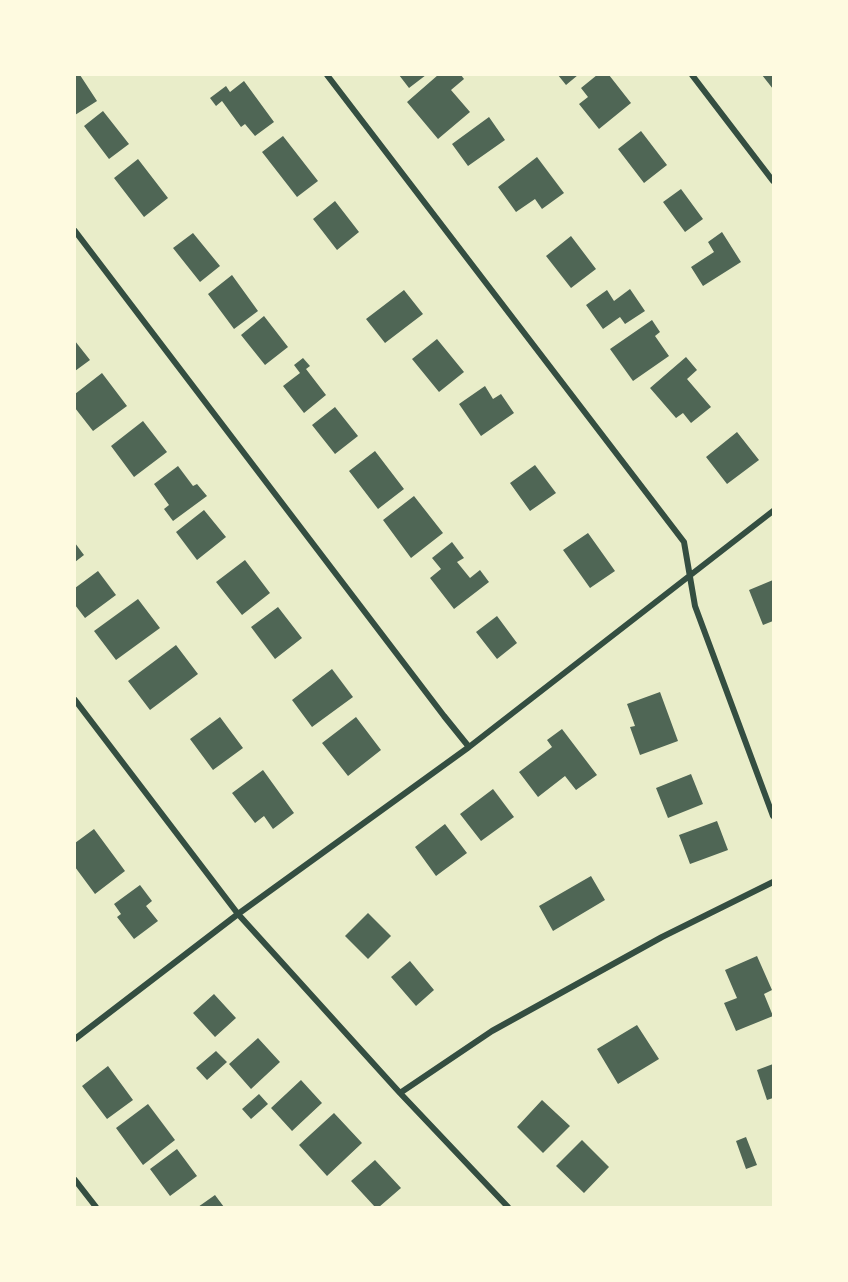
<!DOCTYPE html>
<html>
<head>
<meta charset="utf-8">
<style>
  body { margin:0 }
  #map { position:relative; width:848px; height:1282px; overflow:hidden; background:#e9edc9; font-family:Georgia,serif }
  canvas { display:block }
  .frame { position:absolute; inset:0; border:76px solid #fefae0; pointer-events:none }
</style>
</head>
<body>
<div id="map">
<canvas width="848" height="1282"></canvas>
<div class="frame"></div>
</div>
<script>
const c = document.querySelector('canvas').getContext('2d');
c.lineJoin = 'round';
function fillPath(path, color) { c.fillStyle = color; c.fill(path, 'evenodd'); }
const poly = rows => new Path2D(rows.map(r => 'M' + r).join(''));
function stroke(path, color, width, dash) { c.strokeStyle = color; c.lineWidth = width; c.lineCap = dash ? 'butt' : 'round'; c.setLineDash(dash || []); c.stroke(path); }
fillPath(poly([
  [75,75,80,75,97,101,75,115],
  [399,75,426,75,409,88],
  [438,75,461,75,464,79,451,90,470,112,438,139,407,102],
  [558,75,578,75,566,85],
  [597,75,609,75,631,103,599,129,579,104,588,97,581,88],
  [762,75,773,75,773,89],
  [244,81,274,122,255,136,245,124,241,127,222,101,216,106,210,98,226,86,230,92],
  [103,111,129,144,109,159,84,126],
  [489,117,505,140,468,166,452,144],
  [641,131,667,165,644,183,618,149],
  [283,136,318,181,297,197,262,152],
  [537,157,564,193,542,209,535,199,516,212,498,187],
  [138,159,168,198,144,217,114,178],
  [681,189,703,219,685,232,663,202],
  [335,201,359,232,337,250,313,219],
  [722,232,741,262,703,286,691,267,714,252,708,242],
  [193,233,220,266,200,282,173,248],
  [571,236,596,269,571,288,546,256],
  [232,275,258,311,234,329,208,294],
  [630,289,645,311,625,324,620,317,603,329,586,305,607,290,614,301],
  [404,290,423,314,385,343,366,319],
  [264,316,288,347,265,365,241,335],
  [652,320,660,332,655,336,669,356,633,381,610,349],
  [437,339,464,372,439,392,412,359],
  [75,341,90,360,75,371],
  [686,357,697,370,687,379,711,407,691,423,683,413,676,418,650,388],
  [303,358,310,366,306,369,326,395,304,413,283,386,300,373,294,365],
  [102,373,127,406,93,431,75,408,75,394],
  [485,386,493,399,501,394,514,413,481,436,459,404],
  [335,407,358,436,335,454,312,425],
  [143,421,167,452,134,477,111,446],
  [737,432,759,460,727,484,706,457],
  [375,451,404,489,378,509,349,471],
  [535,465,556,493,530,511,510,483],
  [178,466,193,486,197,484,207,496,173,521,164,509,169,505,154,484],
  [414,496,443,533,411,558,383,520],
  [204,510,226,537,197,560,176,532],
  [588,533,615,571,590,588,563,550],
  [452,542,464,558,457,562,470,578,480,570,489,582,454,609,430,578,441,569,432,558],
  [75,543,84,555,75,562],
  [245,560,270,593,242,615,216,582],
  [98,571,116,595,85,618,75,605,75,588],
  [773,580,773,621,763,625,749,590],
  [138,599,160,628,116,660,94,631],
  [278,607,302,638,275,659,251,627],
  [497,616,517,643,497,659,476,632],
  [176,645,198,674,150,710,128,681],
  [332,669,353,697,312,727,292,700],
  [660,692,678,741,640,755,630,727,635,726,627,704],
  [220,717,243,748,213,770,190,739],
  [356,717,381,750,348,776,322,743],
  [562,729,597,775,576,790,565,776,538,797,519,772,552,747,547,740],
  [263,770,294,813,273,829,264,816,255,823,232,793],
  [691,774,703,804,668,818,656,788],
  [493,789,514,817,481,841,460,814],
  [717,821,728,850,690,864,679,835],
  [445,824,467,853,436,876,415,847],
  [94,829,125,871,95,894,75,867,75,843],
  [591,876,605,900,553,931,539,906],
  [140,885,152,901,146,906,158,921,134,939,117,917,121,914,114,904],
  [368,913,391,936,368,959,345,936],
  [757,956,772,990,764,994,773,1016,736,1031,724,1003,737,998,725,970],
  [410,961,434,990,416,1006,391,977],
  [214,994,236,1018,215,1037,193,1013],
  [637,1025,659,1059,618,1084,597,1049],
  [258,1038,280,1062,251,1089,229,1064],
  [216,1051,227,1062,207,1080,196,1068],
  [773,1064,773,1098,767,1100,757,1070],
  [108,1066,133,1100,107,1119,82,1086],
  [301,1080,322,1103,292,1131,271,1108],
  [259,1094,268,1104,251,1119,242,1109],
  [542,1100,570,1126,543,1153,517,1127],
  [148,1104,175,1140,143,1165,116,1128],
  [334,1113,362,1143,327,1176,299,1145],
  [746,1137,757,1165,746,1169,736,1141],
  [582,1140,609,1167,584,1193,556,1166],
  [177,1149,197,1176,170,1196,150,1169],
  [375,1160,401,1188,379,1207,375,1207,351,1181],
  [215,1195,224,1207,198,1207]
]), '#4f6655');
stroke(poly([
  [327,75,684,542,695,606,773,816],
  [692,75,773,181],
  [75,231,444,716,469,747],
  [75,700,238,914,400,1093,508,1207],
  [75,1039,238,914,469,747,773,511],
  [400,1093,492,1031,662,937,773,882],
  [75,1180,96,1207]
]), '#344e41', 6);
</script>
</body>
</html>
